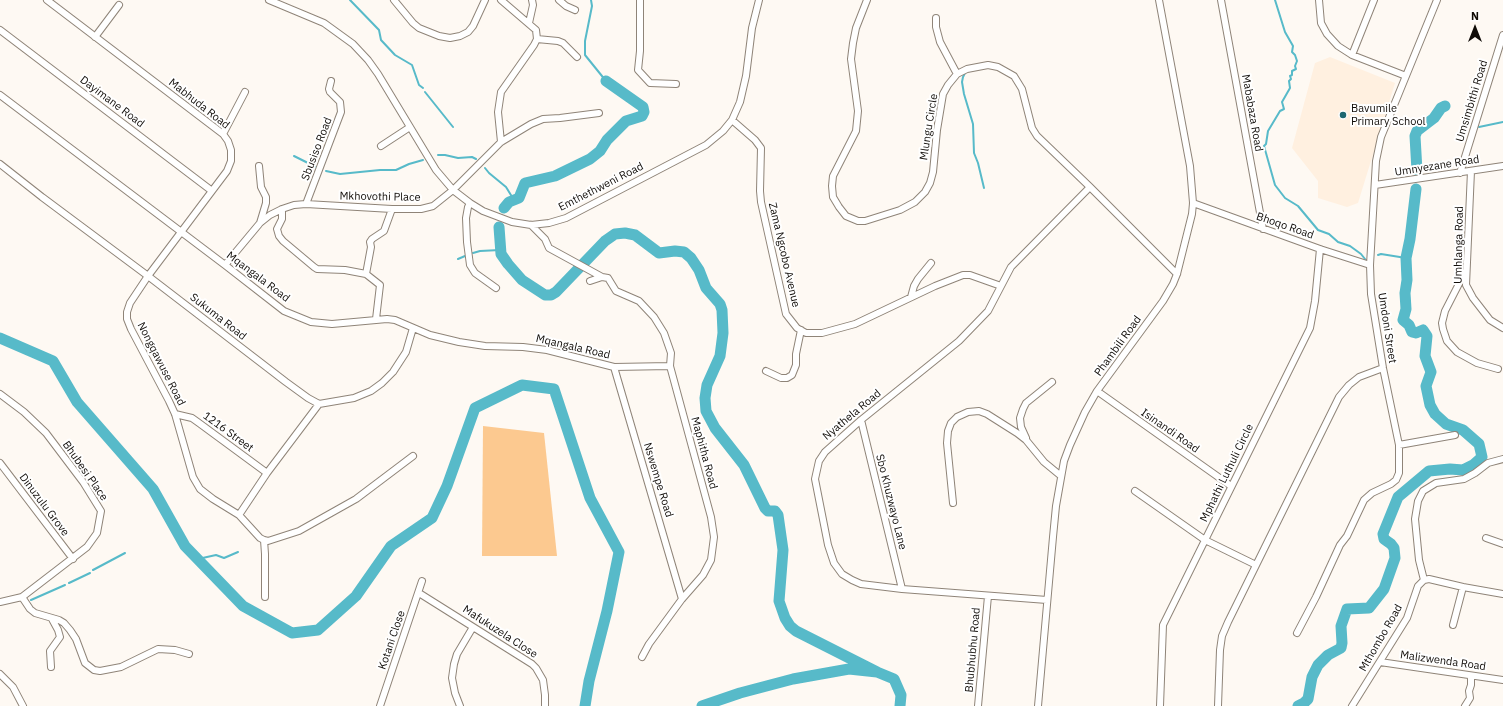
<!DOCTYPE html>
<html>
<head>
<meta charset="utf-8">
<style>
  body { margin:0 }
  #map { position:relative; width:1503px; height:706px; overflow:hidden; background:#fef9f3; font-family:"IBM Plex Sans",sans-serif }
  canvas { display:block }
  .north { position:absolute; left:1455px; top:8px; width:40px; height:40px; -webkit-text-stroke:3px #fff; paint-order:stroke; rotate:0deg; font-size:11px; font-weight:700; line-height:16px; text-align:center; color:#100c08 }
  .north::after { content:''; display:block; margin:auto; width:14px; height:18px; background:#100c08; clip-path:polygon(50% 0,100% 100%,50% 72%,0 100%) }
</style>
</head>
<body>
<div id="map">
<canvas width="1503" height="706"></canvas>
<div class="north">N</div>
</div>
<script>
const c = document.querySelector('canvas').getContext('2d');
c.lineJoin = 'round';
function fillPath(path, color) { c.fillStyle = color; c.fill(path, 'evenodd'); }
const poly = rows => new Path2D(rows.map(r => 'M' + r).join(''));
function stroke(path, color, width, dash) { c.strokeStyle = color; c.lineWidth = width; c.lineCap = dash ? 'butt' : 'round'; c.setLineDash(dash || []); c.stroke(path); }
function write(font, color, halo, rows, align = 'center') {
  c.font = font + ' "IBM Plex Sans",sans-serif'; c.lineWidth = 4; c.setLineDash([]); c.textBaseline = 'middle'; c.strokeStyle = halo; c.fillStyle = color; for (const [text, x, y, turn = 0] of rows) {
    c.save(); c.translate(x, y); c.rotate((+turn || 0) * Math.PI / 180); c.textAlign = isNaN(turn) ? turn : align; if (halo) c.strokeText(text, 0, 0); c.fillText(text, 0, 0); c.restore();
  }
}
fillPath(poly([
  [1330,57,1395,83,1358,203,1347,207,1318,198,1318,181,1292,148,1315,63]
]), '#fff0e0');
fillPath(poly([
  [483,426,544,433,557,556,482,556]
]), '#fcc990');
stroke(poly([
  [350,0,379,30,381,40,395,55,412,65,419,85,423,88],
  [591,0,592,6,585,41,585,55,606,81],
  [1275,0,1285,32,1293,46,1292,52,1295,55,1297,61,1295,66,1296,69,1292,71,1292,75,1290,76,1291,79,1289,81,1290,88,1282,102,1284,109,1280,111,1268,131,1266,144,1264,146,1275,185,1285,198,1298,206,1318,230,1329,234,1338,242,1350,246,1361,254,1365,259],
  [965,73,963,77,962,82,964,94,973,124,974,153,978,163,984,188],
  [425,92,453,127],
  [1479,127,1503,122],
  [438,155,445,155,458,158,472,157,476,159],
  [294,156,316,167],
  [485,168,489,173,506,187,514,200],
  [326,171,340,174,380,170,396,170,409,164,423,160],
  [473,253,480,251,500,250],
  [1378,255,1381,254,1406,258],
  [458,259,465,256],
  [198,559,216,555,224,558,238,552],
  [93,570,125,553],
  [69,583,90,573],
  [31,600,65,585]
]), '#57bac9', 2);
stroke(poly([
  [1417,171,1415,136,1417,131,1434,118,1441,108,1445,106],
  [504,208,509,202,519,198,525,183,555,176,590,159,600,151,607,140,626,121,642,116,644,112,643,107,606,81],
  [499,227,501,254,508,264,522,280,545,295,551,295,556,292,605,241,615,234,625,233,635,235,659,253,675,251,684,252,691,258,699,270,706,288,720,304,722,310,723,333,720,356,707,385,705,398,706,411,715,428,744,465,765,508,768,511,775,511,778,515,783,550,779,601,785,618,790,626,796,631,877,672],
  [0,338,53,361,77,402,153,489,185,546,243,606,292,633,318,630,356,596,391,546,432,518,447,486,475,408,522,385,554,389,590,498,619,552,607,611,589,681,585,706],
  [702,706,740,693,793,679,849,669,877,672,894,679,901,695,900,706],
  [1298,706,1304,703,1308,699,1312,677,1318,665,1328,655,1341,648,1342,643,1341,626,1347,609,1369,608,1384,589,1395,558,1394,548,1391,544,1384,539,1383,534,1398,497,1429,471,1450,469,1463,470,1473,465,1482,457,1479,444,1463,430,1446,424,1435,414,1430,405,1426,386,1431,372,1425,356,1427,336,1423,330,1416,333,1412,332,1409,325,1403,320,1406,309,1405,293,1407,280,1406,258,1410,239,1416,189]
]), '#57bac9', 11);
const minor = poly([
  [47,0,223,134,228,141,231,150,231,161,227,171,148,276,130,303,127,312,127,319,131,329,169,401,175,414,193,477,200,489,213,499,239,515,260,538,264,540,268,541,299,531,356,499,413,456],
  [269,0,324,23,353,44,368,60,378,74,436,170,453,190,470,203,483,211,512,222,531,225,549,223,566,218,706,145,723,131,732,120,740,102,746,76,752,28,759,0],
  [394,0,413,23,419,28,439,36,450,38,460,36,468,32,473,26,485,0],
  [559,0,566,6,575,10],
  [640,0,640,51,638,70,650,83,676,84],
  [867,0,856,28,853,43,851,59,858,111,856,131,833,176,832,186,833,197,839,207,846,216,858,221,865,221,900,210,915,202,925,192,930,183,933,172,937,130,943,94,948,85,957,74,967,69,988,65,998,67,1014,76,1022,89,1032,128,1037,136,1090,187,1177,274],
  [1221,0,1263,229],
  [1319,0,1321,23,1327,34,1338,46,1352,55,1406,76],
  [936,18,936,27,940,42,957,74],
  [529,23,533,5,532,0],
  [0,30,212,191],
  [95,37,119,5],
  [537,39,558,41,563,43,577,57],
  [1352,55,1374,0],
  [0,95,225,265,284,311,311,322,332,324,387,319,395,320,430,335,459,342,485,346,523,347,547,350,614,367,670,366],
  [732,120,755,140,761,148,760,191,761,202,786,314,797,328,806,333,822,333,855,324,935,286,963,275,970,275,1001,286],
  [223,134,245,92],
  [501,142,498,112,501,92,534,45,537,39,536,30,501,0],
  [381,146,410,127],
  [0,164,42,197,148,276,286,382,308,398,319,404,354,398,371,391,382,383,393,372,406,352,413,328],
  [259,166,261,187,266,197,266,203,260,223],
  [1471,171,1466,285,1473,298,1490,320,1503,328],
  [1460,173,1503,35],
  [1375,185,1503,166],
  [470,203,468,207,466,218,467,242,470,265,475,273,496,288],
  [1193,203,1320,249,1370,265],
  [306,204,341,112,340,102,330,92,329,89,331,81],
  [282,209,282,219,277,229,279,236,283,241,314,267,317,269,345,270,366,274,380,285,376,319],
  [531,225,545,239,549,248,602,277],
  [225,265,260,223,270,215,282,209,294,205,306,204,392,209,421,209,433,206,453,190,501,142,531,124,543,119,560,118,599,113],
  [1465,272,1445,311,1442,323,1443,329,1447,341,1457,352,1477,363,1498,369],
  [366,274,371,247,370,242,372,239,384,231,392,209],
  [590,281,602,277,608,278,616,291,639,301,654,317,664,333,671,353,670,366,711,517,714,537,711,560,703,575,682,599,649,644,642,657],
  [911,297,914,286,918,279,931,263],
  [614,367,682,599],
  [766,371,781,378,787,378,792,375,796,365,796,354,801,330],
  [1097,391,1231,486],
  [0,394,24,412,46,433,83,482,101,511,97,533,87,547,22,597,0,602],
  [175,414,192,418,199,423,267,473],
  [861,420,902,589],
  [1026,438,1021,427,1020,418,1023,409,1026,403,1052,382],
  [1399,445,1455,435],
  [0,463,73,559],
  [1135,491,1205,540,1256,565],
  [953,503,947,443,948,431,951,423,957,417,968,412,979,411,987,414,1017,433,1026,440,1044,462,1061,476],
  [239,515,267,473,319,404],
  [1486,538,1503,544],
  [264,540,265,554,265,597],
  [1424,580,1419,560,1415,519,1418,501,1423,491,1436,483,1464,479,1475,473,1488,463,1503,459],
  [1424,580,1429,579,1463,587,1503,594],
  [419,593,532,664,536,668,543,680,545,695,545,706],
  [22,597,30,609,35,613,59,620,64,623,70,630,76,639,85,663,94,670,100,671,121,667,158,649,175,650,189,654],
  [1047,600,902,589,861,584,852,580,842,574,834,563,828,545,815,479,819,461,825,452,861,420,959,341,988,311,1011,267,1090,187],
  [1453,625,1463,587],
  [1297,633,1316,597,1340,545,1347,536,1364,500,1372,493,1391,484,1396,480,1399,473,1399,445,1383,368,1371,294,1370,265,1376,161,1381,137,1437,0],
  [1380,662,1503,680],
  [51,667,50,651,60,637,58,630,52,619],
  [0,674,13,687,23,706],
  [380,706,422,581],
  [460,706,455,693,452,678,454,664,457,654,473,627],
  [978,706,988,596],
  [1038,706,1053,537,1056,506,1064,461,1070,445,1085,412,1097,391,1163,301,1173,284,1177,274,1192,214,1193,203,1190,166,1159,0],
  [1160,706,1163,625,1310,328,1315,301,1320,249],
  [1218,706,1220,650,1222,636,1228,622,1339,397,1349,385,1359,377,1383,368],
  [1352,706,1407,618,1418,586,1424,580],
  [1465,706,1470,698,1469,691,1471,685,1471,676]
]);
stroke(minor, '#8f8478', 8);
stroke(minor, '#fff', 6);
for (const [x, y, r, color] of [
  [1343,115,4,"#1c6772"]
]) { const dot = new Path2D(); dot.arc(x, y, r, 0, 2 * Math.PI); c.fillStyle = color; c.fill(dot); stroke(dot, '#fff', 1.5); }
write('11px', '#100c08', '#fff', [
  ["Umsimbithi Road",1472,101,-73],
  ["Dayimane Road",112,102,37],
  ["Mabhuda Road",199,104,38],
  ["Mababaza Road",1252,113,80],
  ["Mlungu Circle",929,127,-81],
  ["Sbusiso Road",317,149,-69],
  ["Umnyezane Road",1437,166,-9],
  ["Emthethweni Road",601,187,-27],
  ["Mkhovothi Place",380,197,1],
  ["Bhoqo Road",1285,226,19],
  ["Umhlanga Road",1459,245,-89],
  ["Zama Ngcobo Avenue",784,255,77],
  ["Mqangala Road",258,277,37],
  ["Sukuma Road",218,317,38],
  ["Umdoni Street",1387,328,81],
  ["Phambili Road",1118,346,-54],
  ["Mqangala Road",573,347,13],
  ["Nongqawuse Road",161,364,63],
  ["Nyathela Road",852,415,-40],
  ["Isinandi Road",1170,431,35],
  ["1216 Street",228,432,36],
  ["Maphitha Road",704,453,75],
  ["Bhubesi Place",85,471,55],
  ["Mphathi Luthuli Circle",1227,473,-64],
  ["Nswempe Road",658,480,73],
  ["Sbo Khuzwayo Lane",891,502,76],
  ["Dinuzulu Grove",44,505,53],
  ["Mafukuzela Close",500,632,33],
  ["Mthombo Road",1381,638,-60],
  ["Kotani Close",392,640,-71],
  ["Bhubhubhu Road",973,650,-85],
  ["Malizwenda Road",1443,661,8]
]);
write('11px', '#100c08', '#fff', [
  ["Bavumile",1351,109],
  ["Primary School",1351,122]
], 'left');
</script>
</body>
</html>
